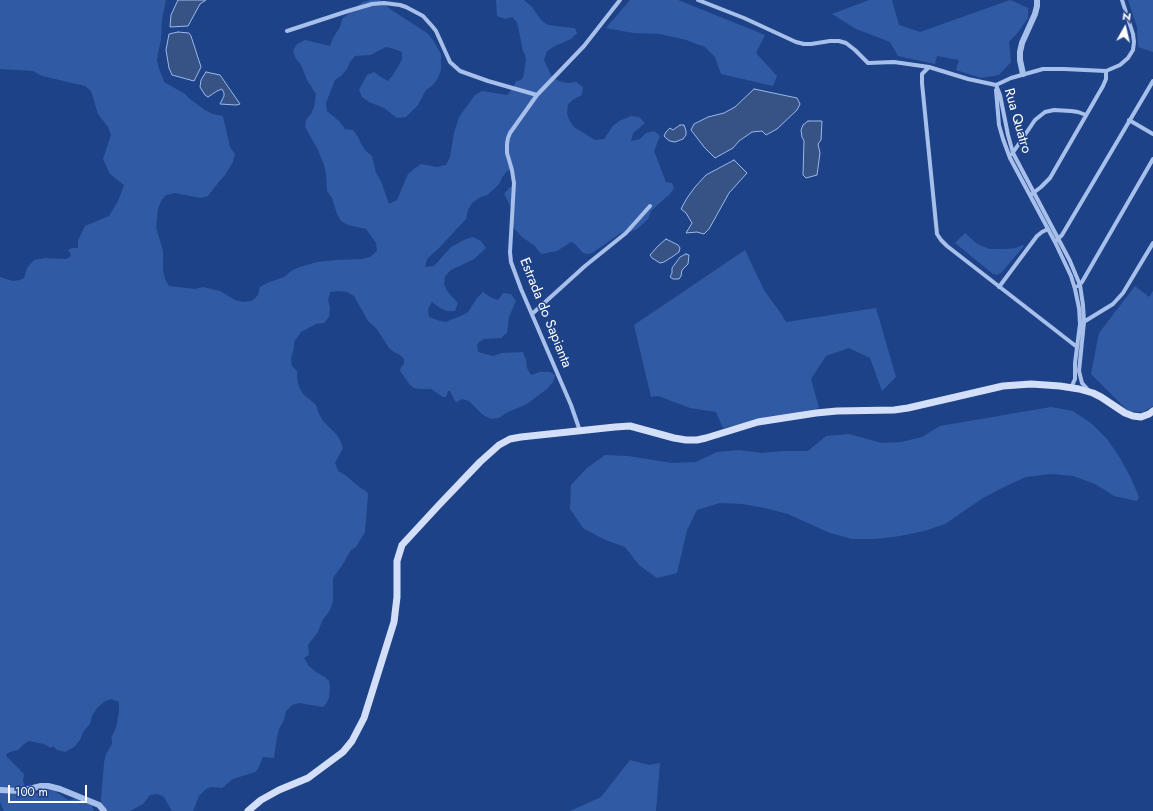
<!DOCTYPE html>
<html>
<head>
<meta charset="utf-8">
<style>
  body { margin:0 }
  #map { position:relative; width:1153px; height:811px; overflow:hidden; background:#1e4287; font-family:Jost,sans-serif }
  canvas { display:block }
  .north { position:absolute; left:1105px; top:8px; width:40px; height:40px; -webkit-text-stroke:3px #1e4287; paint-order:stroke; rotate:8deg; font-size:11px; font-weight:700; line-height:16px; text-align:center; color:#fff }
  .north::after { content:''; display:block; margin:auto; width:14px; height:18px; background:#fff; clip-path:polygon(50% 0,100% 100%,50% 72%,0 100%) }
  .scale { position:absolute; left:8px; top:785px; width:79px; height:18px; box-sizing:border-box; border:2px solid #fff; border-top:0; padding-left:5px; font-size:12px; line-height:14px; white-space:nowrap; color:#fff; -webkit-text-stroke:3px #1e4287; paint-order:stroke }
</style>
</head>
<body>
<div id="map">
<canvas width="1153" height="811"></canvas>
<div class="north">N</div>
<div class="scale">100 m</div>
</div>
<script>
const c = document.querySelector('canvas').getContext('2d');
c.lineJoin = 'round';
function fillPath(path, color) { c.fillStyle = color; c.fill(path, 'evenodd'); }
const poly = rows => new Path2D(rows.map(r => 'M' + r).join(''));
function stroke(path, color, width, dash) { c.strokeStyle = color; c.lineWidth = width; c.lineCap = dash ? 'butt' : 'round'; c.setLineDash(dash || []); c.stroke(path); }
function write(font, color, halo, rows, align = 'center') {
  c.font = font + ' Jost,sans-serif'; c.lineWidth = 3; c.setLineDash([]); c.textBaseline = 'middle'; c.strokeStyle = halo; c.fillStyle = color; for (const [text, x, y, turn = 0] of rows) {
    c.save(); c.translate(x, y); c.rotate((+turn || 0) * Math.PI / 180); c.textAlign = isNaN(turn) ? turn : align; if (halo) c.strokeText(text, 0, 0); c.fillText(text, 0, 0); c.restore();
  }
}
fillPath(poly([
  [0,0,166,0,162,19,161,40,158,53,157,60,159,69,163,78,164,82,185,94,191,100,205,110,213,114,223,116,230,147,235,154,233,162,225,175,218,183,208,196,201,198,175,193,166,195,161,201,158,209,156,227,163,251,163,270,165,279,169,286,195,289,203,287,220,291,235,300,243,302,252,301,258,295,260,287,267,283,284,277,291,271,300,267,317,262,335,260,362,259,370,257,377,251,376,243,366,229,348,225,341,221,337,214,332,198,327,191,326,173,324,165,318,150,305,127,306,120,311,114,314,107,316,94,307,80,301,65,296,59,293,51,297,44,305,40,330,46,333,38,340,27,342,19,355,8,363,2,370,0,380,0,390,9,427,33,433,40,441,54,441,70,438,78,433,85,426,90,418,105,406,117,397,118,384,108,369,102,362,97,359,90,367,75,374,72,381,77,388,81,393,75,402,60,402,52,394,49,386,47,378,51,371,55,355,56,350,62,347,69,342,75,335,80,326,103,327,111,340,122,345,129,353,130,358,137,361,144,366,151,372,156,376,173,381,181,389,204,397,200,408,174,414,169,421,164,437,167,446,165,450,157,454,133,459,117,475,95,482,91,507,95,513,88,516,81,519,81,523,78,526,60,525,55,523,51,517,22,512,17,505,19,497,16,496,0,524,0,532,7,542,21,548,25,573,28,575,28,577,33,571,39,555,46,547,51,544,60,552,77,559,81,567,83,576,82,583,87,582,95,574,99,568,104,567,113,569,120,574,127,595,140,604,139,613,126,619,121,631,116,639,117,645,123,633,133,631,141,640,139,646,133,654,131,660,136,654,151,666,182,672,183,674,188,669,195,663,200,651,211,648,219,637,229,630,232,623,232,619,234,604,245,592,253,587,254,583,253,575,244,571,242,557,251,541,254,535,246,522,237,511,225,512,209,504,194,509,188,516,184,515,175,508,170,503,176,499,184,493,190,487,195,479,198,472,203,468,210,466,219,439,248,427,259,425,267,434,266,451,247,466,239,473,237,481,241,486,248,474,259,451,270,445,276,444,284,447,291,458,303,455,311,447,311,440,308,432,302,428,309,429,317,437,320,445,322,461,316,468,312,477,298,483,292,490,297,498,300,503,293,511,294,516,301,509,317,507,333,501,338,484,339,477,344,478,352,493,356,502,353,523,352,526,360,527,368,531,375,540,372,550,372,555,375,553,382,547,389,527,404,506,413,499,418,491,419,483,415,469,401,462,399,457,402,455,401,450,391,448,391,446,397,443,397,431,389,419,389,414,388,410,385,400,371,401,367,404,364,404,359,400,355,394,352,389,348,376,328,368,321,354,296,347,292,339,291,330,292,328,300,330,308,329,317,324,323,316,324,301,332,294,342,294,348,291,358,292,366,297,371,297,379,299,387,303,394,316,405,319,414,323,421,336,434,340,440,343,448,335,463,338,471,345,475,358,486,367,492,368,495,365,532,356,547,351,550,343,564,333,578,333,601,330,610,322,621,318,632,308,645,309,655,304,658,309,666,316,672,325,677,329,681,330,687,329,698,326,704,323,707,299,703,292,705,286,711,284,720,279,729,277,737,274,758,263,757,258,769,255,772,233,779,222,788,211,787,206,789,199,796,193,811,172,811,169,806,164,797,157,794,150,795,143,804,130,811,104,811,101,800,104,763,106,754,112,744,112,739,111,738,116,728,119,711,119,702,111,699,104,702,97,708,92,716,90,724,83,732,80,740,74,747,65,752,57,750,53,746,51,748,44,744,29,741,24,744,18,750,10,752,6,754,7,757,24,774,23,781,26,789,33,794,49,790,55,791,68,800,75,799,91,803,94,811,4,811,0,802,0,277,13,281,20,280,24,278,27,268,34,260,45,258,66,259,70,257,71,254,68,250,72,248,78,248,78,240,85,226,109,216,118,201,124,185,110,174,103,159,111,135,108,127,98,114,91,91,85,86,42,76,33,71,0,69],
  [630,0,678,0,765,35,756,53,777,76,773,86,721,74,715,57,705,47,686,40,660,34,633,33,606,28],
  [869,0,892,0,899,25,920,32,1010,0,1028,8,1028,18,1019,31,1009,42,1011,62,999,75,981,78,956,70,959,60,937,56,935,64,898,56,890,42,856,29,832,14],
  [1128,0,1153,0,1153,52,1138,47,1137,27],
  [965,233,976,243,982,246,990,249,1006,249,1016,248,1022,245,1024,246,1001,273,997,275,993,274,955,243],
  [745,250,764,290,782,315,786,322,876,308,896,377,882,391,870,358,849,348,826,356,811,379,819,408,723,428,716,412,690,408,658,396,651,397,634,325],
  [1135,286,1149,297,1153,291,1153,406,1143,412,1128,411,1091,374,1099,333],
  [1051,407,1073,411,1092,424,1107,439,1120,458,1131,478,1139,497,1137,501,1114,496,1095,484,1073,476,1050,474,1026,477,1004,487,983,498,945,524,924,531,900,536,876,539,852,539,830,533,788,514,765,508,743,504,720,503,697,510,687,530,677,573,657,578,639,565,625,547,603,539,583,528,570,509,571,485,587,468,605,455,628,456,672,463,696,462,717,452,739,450,762,453,784,451,808,451,826,436,849,434,882,443,901,442,922,437,940,426],
  [630,760,649,765,660,763,656,811,570,811,601,797]
]), '#315aa4');
const water = poly([
  [178,0,206,0,200,4,188,26,170,27,171,15,178,0],
  [178,32,189,33,191,36,201,67,194,81,172,75,169,68,166,50,169,34,178,32],
  [206,72,220,75,240,104,236,105,220,104,224,96,224,93,222,89,217,91,208,97,205,95,200,87,201,80,206,72],
  [754,89,797,98,800,104,797,110,777,129,766,135,762,131,752,132,739,141,733,148,715,158,704,147,691,130,694,124,708,117,724,113,735,107,754,89],
  [808,121,822,121,821,140,818,144,820,153,817,175,806,178,803,175,804,141,802,137,801,130,803,125,808,121],
  [680,125,684,125,686,131,686,135,683,139,675,142,670,141,667,139,664,136,666,132,670,128,673,130,680,125],
  [734,160,747,173,729,193,709,229,704,234,697,232,686,233,692,223,686,213,681,209,687,198,695,187,706,175,734,160],
  [666,239,678,245,680,248,679,252,672,257,664,262,660,263,652,258,650,255,658,246,666,239],
  [686,254,689,255,688,264,682,270,681,276,679,279,673,279,670,277,672,273,672,268,680,257,686,254]
]);
fillPath(water, '#375284');
stroke(water, '#9ab9ec', 1);
stroke(poly([
  [698,0,744,18,796,42,804,44,811,44,830,41,839,41,846,43,855,50,868,63,894,62,929,67,968,79,996,85],
  [287,31,348,11,372,4,384,3,400,5,406,7,423,16,432,26,436,31,450,62,460,71,488,81,537,95],
  [929,67,922,74,922,83,937,234,941,240,947,246,1077,347],
  [996,85,1000,95,1008,135,1013,153,1070,261,1080,285,1083,305,1084,322,1079,371,1082,383,1089,391],
  [996,85,1011,78,1043,69,1064,69,1106,71,1120,65,1128,58,1133,50,1134,42,1133,34,1122,0],
  [996,90,999,125,1003,139,1010,158,1055,242,1071,276,1075,289,1079,308,1080,324,1075,363,1075,379,1071,388],
  [1129,120,1153,134],
  [1012,154,1035,120,1045,112,1054,110,1071,111,1078,112,1086,115],
  [1032,194,1041,187,1050,178,1103,86,1106,79,1106,71],
  [1057,240,1062,235,1153,81],
  [1078,286,1082,282,1153,159],
  [999,287,1037,236,1042,232,1048,229],
  [532,314,585,266,626,233,650,206],
  [1082,323,1113,304,1123,293,1153,243],
  [580,431,571,405,521,289,511,262,510,252,514,183,512,170,507,153,507,144,508,138,510,133,537,95,584,46,620,0]
]), '#a7bfeb', 4);
stroke(poly([
  [1023,74,1020,60,1020,52,1022,43,1035,14,1037,6,1037,0],
  [0,790,21,791,41,786,48,786,60,789,99,805,104,811]
]), '#a7bfeb', 6);
stroke(poly([
  [248,811,261,800,279,790,308,778,343,752,352,741,364,718,394,622,397,597,397,561,402,545,438,506,480,462,499,445,510,439,521,437,615,427,630,426,674,438,686,440,697,440,706,438,758,422,816,413,837,411,894,410,908,408,1003,386,1031,384,1060,386,1079,389,1093,393,1101,397,1125,413,1133,416,1141,417,1149,414,1153,411]
]), '#d3dff8', 7);
write('14px', '#fff', '#1e4287', [
  ["Rua Quatro",1017,121,74],
  ["Estrada do Sapianta",545,313,68]
]);
</script>
</body>
</html>
